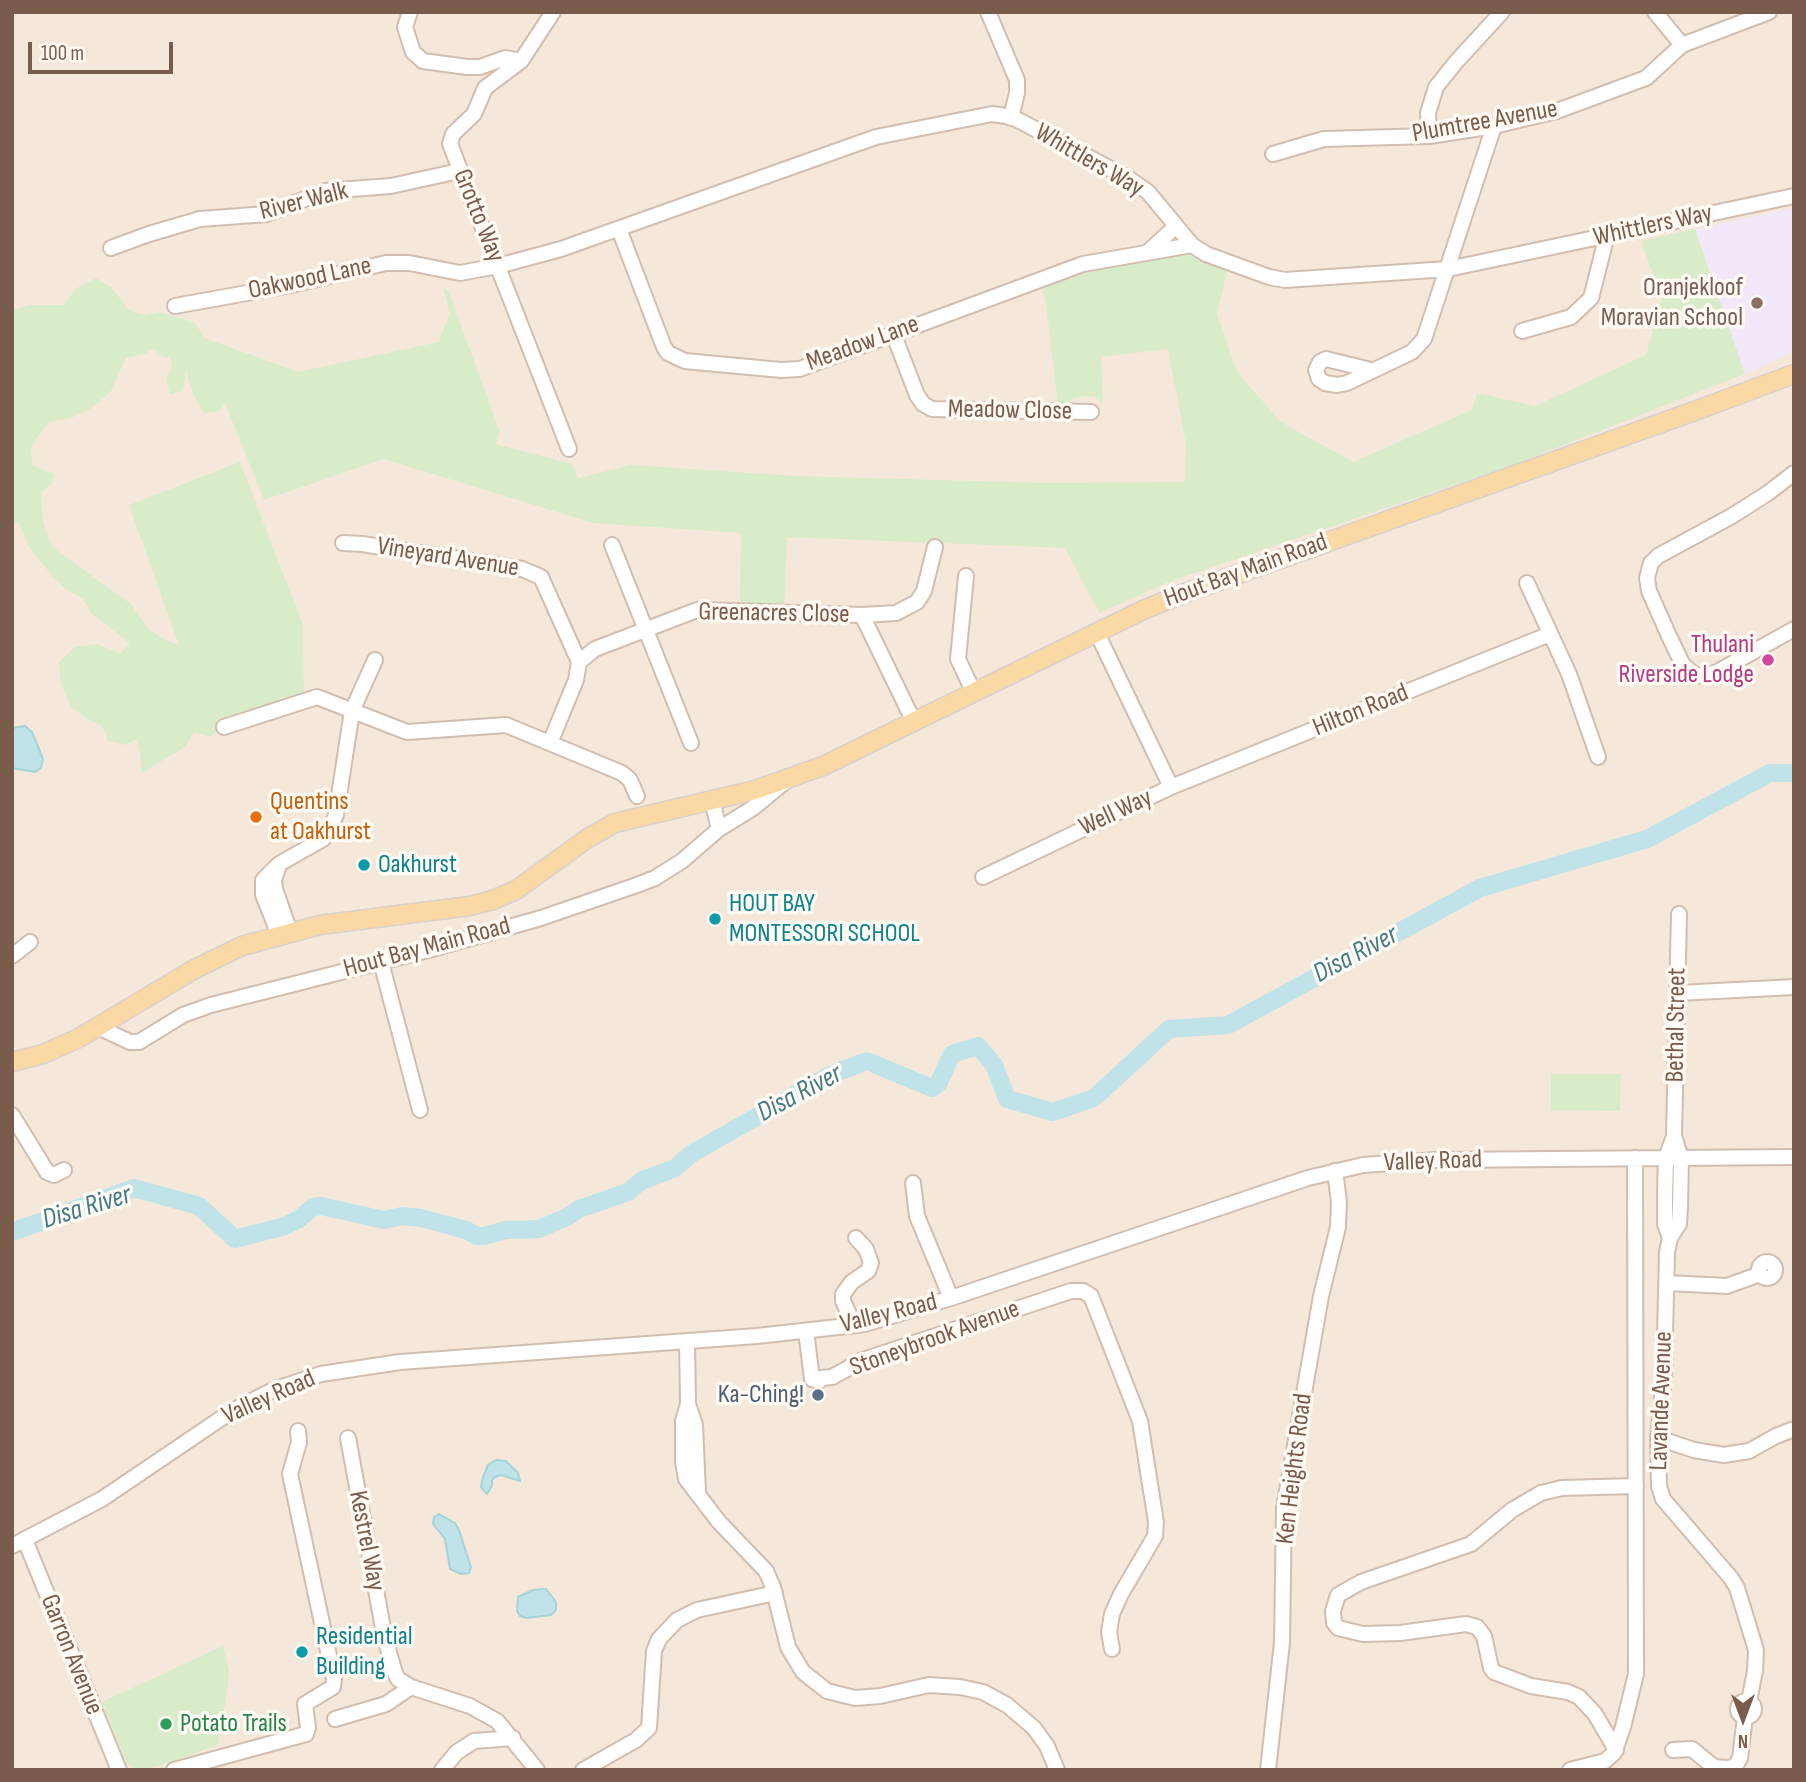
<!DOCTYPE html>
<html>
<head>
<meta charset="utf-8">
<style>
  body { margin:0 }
  #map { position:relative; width:1806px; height:1782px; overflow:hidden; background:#fdf6ec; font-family:"Sofia Sans Condensed",sans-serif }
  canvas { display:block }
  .frame { position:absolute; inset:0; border:14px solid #7a5c4d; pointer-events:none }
  .north { position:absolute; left:1708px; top:1684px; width:70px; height:70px; -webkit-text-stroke:5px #fffaf3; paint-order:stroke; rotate:180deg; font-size:19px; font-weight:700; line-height:28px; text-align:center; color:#7a5c4d }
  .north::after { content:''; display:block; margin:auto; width:24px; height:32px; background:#7a5c4d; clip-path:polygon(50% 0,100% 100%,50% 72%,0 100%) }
  .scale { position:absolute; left:28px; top:42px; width:145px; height:32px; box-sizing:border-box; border:4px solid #7a5c4d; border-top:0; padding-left:9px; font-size:21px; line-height:24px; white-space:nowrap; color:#7a5c4d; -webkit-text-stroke:5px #fffaf3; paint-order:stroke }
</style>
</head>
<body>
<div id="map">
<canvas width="1806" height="1782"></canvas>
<div class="frame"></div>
<div class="north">N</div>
<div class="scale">100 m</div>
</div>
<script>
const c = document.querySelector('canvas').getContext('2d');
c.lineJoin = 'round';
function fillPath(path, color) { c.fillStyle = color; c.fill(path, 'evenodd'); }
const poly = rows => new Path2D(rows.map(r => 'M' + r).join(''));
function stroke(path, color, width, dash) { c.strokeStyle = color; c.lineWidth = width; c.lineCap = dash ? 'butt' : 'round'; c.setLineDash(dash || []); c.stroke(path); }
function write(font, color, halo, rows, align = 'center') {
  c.font = font + ' "Sofia Sans Condensed",sans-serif'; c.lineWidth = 7; c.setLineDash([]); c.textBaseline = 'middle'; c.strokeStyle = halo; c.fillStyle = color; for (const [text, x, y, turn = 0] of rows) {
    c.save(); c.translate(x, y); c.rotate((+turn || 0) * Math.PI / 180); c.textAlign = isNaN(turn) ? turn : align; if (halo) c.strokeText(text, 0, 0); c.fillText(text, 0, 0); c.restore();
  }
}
fillPath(poly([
  [12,12,1794,12,1794,1770,12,1770]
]), '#f5e8da');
fillPath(poly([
  [1794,208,1794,351,1745,374,1695,229]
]), '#f3e8fa');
fillPath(poly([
  [1695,229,1745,374,1513,465,1171,581,1099,613,1065,548,787,537,784,611,740,609,741,533,593,523,384,459,264,500,225,403,220,411,203,413,193,393,186,370,183,391,170,394,166,380,172,367,170,357,163,357,153,348,145,354,126,358,111,391,92,408,69,419,50,421,35,440,31,451,33,466,54,474,52,483,41,492,43,522,52,547,131,604,149,630,167,641,179,645,129,505,240,462,303,625,304,701,219,729,211,737,194,732,186,746,142,773,140,752,136,739,124,745,108,741,102,726,89,720,71,707,61,684,59,662,75,647,98,644,120,654,130,643,92,614,83,599,67,590,53,577,28,545,19,522,12,523,12,310,31,305,64,305,75,289,96,278,111,287,130,311,144,315,159,312,194,322,205,338,298,372,439,342,450,312,443,288,448,290,500,432,496,444,572,464,578,478,631,465,795,476,1046,483,1185,482,1186,444,1168,349,1101,357,1103,405,1096,397,1086,396,1074,397,1067,404,1058,407,1046,304,1042,288,1090,272,1174,254,1189,254,1227,271,1217,314,1237,372,1281,422,1353,462,1472,410,1477,393,1535,406,1646,355,1662,299,1641,241],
  [1551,1074,1621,1074,1620,1111,1551,1110],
  [223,1646,229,1670,227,1693,217,1746,145,1770,138,1770,127,1764,102,1702]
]), '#d8ecc9');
const water = poly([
  [25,726,32,732,43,759,41,768,35,772,12,768,12,728,25,726],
  [496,1460,506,1461,518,1473,520,1481,501,1475,495,1477,492,1480,492,1486,487,1494,481,1487,483,1477,488,1465,496,1460],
  [439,1514,455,1523,459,1530,471,1567,469,1573,461,1574,450,1569,445,1539,433,1524,434,1517,439,1514],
  [546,1589,556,1602,556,1610,551,1615,527,1618,520,1616,517,1611,518,1597,533,1590,546,1589]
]);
fillPath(water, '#bfe3e8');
stroke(water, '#a5d3da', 2);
stroke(poly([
  [12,1232,134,1188,199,1206,235,1239,285,1226,299,1219,313,1207,321,1206,384,1220,402,1216,421,1218,466,1230,477,1236,484,1236,506,1230,539,1229,567,1217,579,1209,628,1192,641,1181,675,1168,691,1154,830,1075,867,1061,932,1088,938,1084,952,1054,978,1046,994,1065,1007,1099,1053,1112,1094,1098,1169,1029,1228,1025,1480,888,1647,839,1770,773,1794,773]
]), '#bfe3e8', 18);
const minor = poly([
  [410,12,405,27,413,52,423,61,467,67,480,67,505,58,521,61],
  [553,12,521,61,485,88,474,114,453,134,450,144,569,449],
  [988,12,1017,80,1017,93,1011,117],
  [1655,12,1682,45],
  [1429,136,1428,113,1436,87,1456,62,1502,12],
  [1273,154,1324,139,1429,136,1494,126,1557,111,1646,78,1682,45,1769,12],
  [619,229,664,347,668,353,685,361,781,370,800,369,810,365,1083,264,1192,245],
  [111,248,149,234,200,219,267,214,325,191,391,186,459,171],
  [1149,251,1175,227],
  [175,306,291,285,386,263,409,263,460,273,498,266,561,249,876,137,992,114,1006,116,1018,120,1128,178,1148,192,1192,245,1206,254,1269,277,1285,280,1448,269,1794,196],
  [1522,331,1571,317,1591,298,1607,235],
  [893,333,917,395,923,404,932,409,1091,412],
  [1371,370,1326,359,1320,362,1316,370,1319,379,1325,383,1337,385,1347,383,1412,352,1424,339,1494,126],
  [1794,473,1768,493,1732,516,1658,556,1651,563,1647,578,1649,591,1669,636,1683,665,1695,675,1704,676,1717,672,1794,629],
  [343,543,362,544,522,569,541,577,579,662,576,680,550,743],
  [612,545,691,743],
  [966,576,958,659,974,693],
  [1527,583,1569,674,1598,757],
  [862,615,896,613,917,602,924,591,935,547],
  [1097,633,1171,787],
  [579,662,595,649,697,610,862,615,914,722],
  [224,727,317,697,407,732,506,725,622,773,630,780,637,796],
  [719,829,753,808,786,781],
  [279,865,274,880,275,889,290,932],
  [983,877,1171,787,1550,634],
  [279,935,263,895,263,880,279,864,323,839,331,827,336,815,352,711,375,660],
  [12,956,30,942],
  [381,962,420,1110],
  [1678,993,1794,987],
  [98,1027,130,1042,139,1042,183,1015,211,1005,432,949,541,918,637,885,655,878,682,861,719,829,712,800],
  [12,1115,47,1172,54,1175,64,1170],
  [1674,1136,1681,1158,1680,1207,1679,1224,1670,1238,1667,1252,1664,1375,1658,1438,1659,1486,1663,1499,1731,1578,1737,1588,1756,1650,1755,1671,1749,1701],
  [913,1183,917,1216,951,1298],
  [1670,1238,1665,1224,1665,1193,1666,1158,1674,1136,1679,914],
  '1759 1270a8 8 0 1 1 16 0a8 8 0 1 1-16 0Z',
  [1667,1283,1727,1286,1760,1274],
  [854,1325,843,1301,843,1294,852,1282,868,1271,871,1263,866,1249,856,1238],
  [806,1331,812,1379,819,1381,821,1378,832,1377,863,1360,1071,1291,1083,1291,1091,1296,1140,1421,1156,1522,1155,1536,1121,1594,1112,1614,1109,1632,1112,1649],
  [687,1341,688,1404,695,1425,698,1493],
  [688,1404,683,1421,683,1462,686,1479,719,1522,766,1571,773,1587,788,1647,803,1672,827,1691,855,1698,880,1696,929,1685,960,1687,983,1692,1007,1705,1034,1728,1047,1746,1057,1770],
  [348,1438,385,1639,395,1673,398,1679,411,1687,470,1706,497,1721,537,1770],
  [1658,1438,1694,1450,1724,1455,1749,1451,1776,1436,1794,1429],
  [25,1540,119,1770],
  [12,1546,102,1499,232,1411,273,1390,321,1374,400,1362,757,1336,865,1324,951,1298,1308,1178,1363,1165,1436,1160,1794,1157],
  '1738 1709a8 8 0 1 1 16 0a8 8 0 1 1-16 0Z',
  [335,1719,386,1704,411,1687],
  [1616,1750,1595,1714,1579,1697,1568,1692,1531,1686,1494,1672,1491,1668,1484,1636,1477,1627,1466,1624,1400,1633,1363,1634,1338,1628,1334,1623,1333,1611,1338,1595,1361,1582,1471,1544,1512,1510,1541,1493,1562,1488,1636,1486],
  [1673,1750,1692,1749,1714,1767,1726,1768,1735,1767,1740,1758,1745,1717],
  [174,1770,306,1734,308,1728,305,1704,333,1687,334,1679,290,1474,299,1442,298,1431],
  [442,1770,457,1752,474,1741,513,1738],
  [583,1770,636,1740,649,1728,654,1651,659,1639,677,1620,697,1610,775,1593],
  [1268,1770,1282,1642,1284,1508,1321,1296,1338,1227,1339,1202,1335,1171],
  [1570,1770,1605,1761,1614,1753,1623,1727,1636,1674,1635,1158]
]);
const major = poly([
  [12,1062,43,1054,79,1038,193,970,242,946,320,925,470,906,493,900,516,890,588,838,615,823,755,790,823,766,1143,610,1185,593,1692,412,1794,374]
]);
stroke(minor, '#d1beb0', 18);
stroke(major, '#dad1cd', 21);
stroke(minor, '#fff', 14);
stroke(major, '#fbd9a5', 18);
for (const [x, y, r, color] of [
  [1757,303,7,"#8d6e63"],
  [1768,660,7,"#d1479c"],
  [256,817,7,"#e8710a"],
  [364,865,7,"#0f9aa8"],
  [715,919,7,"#0f9aa8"],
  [818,1395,7,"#5c6f8a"],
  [302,1652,7,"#0f9aa8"],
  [166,1724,7,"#2e9e5b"]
]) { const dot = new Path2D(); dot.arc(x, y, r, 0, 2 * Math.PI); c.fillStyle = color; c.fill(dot); stroke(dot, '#fffaf3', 2.5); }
write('26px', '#7a5c4d', '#fffaf3', [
  ["Plumtree Avenue",1485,122,-10],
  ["Whittlers Way",1089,161,30],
  ["River Walk",304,202,-14],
  ["Grotto Way",478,216,68],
  ["Whittlers Way",1653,226,-12],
  ["Oakwood Lane",310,279,-12],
  ["Meadow Lane",863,344,-20],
  ["Meadow Close",1010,411,1],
  ["Vineyard Avenue",448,558,9],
  ["Hout Bay Main Road",1246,571,-20],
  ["Greenacres Close",774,614,1],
  ["Hilton Road",1361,711,-22],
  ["Well Way",1116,813,-25],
  ["Hout Bay Main Road",427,948,-15],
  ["Bethal Street",1677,1025,-89],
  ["Valley Road",1433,1162,-2],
  ["Valley Road",889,1314,-14],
  ["Stoneybrook Avenue",935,1339,-20],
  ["Valley Road",269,1398,-24],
  ["Lavande Avenue",1662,1401,-88],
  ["Ken Heights Road",1295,1469,-83],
  ["Kestrel Way",366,1541,79],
  ["Garron Avenue",71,1655,68]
]);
write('26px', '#785e54', '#fffaf3', [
  ["Oranjekloof",1743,288],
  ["Moravian School",1743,318]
], 'right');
write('26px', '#b23c85', '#fffaf3', [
  ["Thulani",1754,645],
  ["Riverside Lodge",1754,675]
], 'right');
write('26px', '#c56008', '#fffaf3', [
  ["Quentins",270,802],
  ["at Oakhurst",270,832]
], 'left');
write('26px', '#0d838f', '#fffaf3', [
  ["Oakhurst",378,865],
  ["HOUT BAY",729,904],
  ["MONTESSORI SCHOOL",729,934],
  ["Residential",316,1637],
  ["Building",316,1667]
], 'left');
write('26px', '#4e5e75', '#fffaf3', [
  ["Ka-Ching!",804,1395]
], 'right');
write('26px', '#27864d', '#fffaf3', [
  ["Potato Trails",180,1724]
], 'left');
write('italic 28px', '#437c86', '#fffaf3', [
  ["Disa River",1356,955,-28],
  ["Disa River",800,1094,-28],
  ["Disa River",87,1208,-17]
]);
</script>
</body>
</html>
